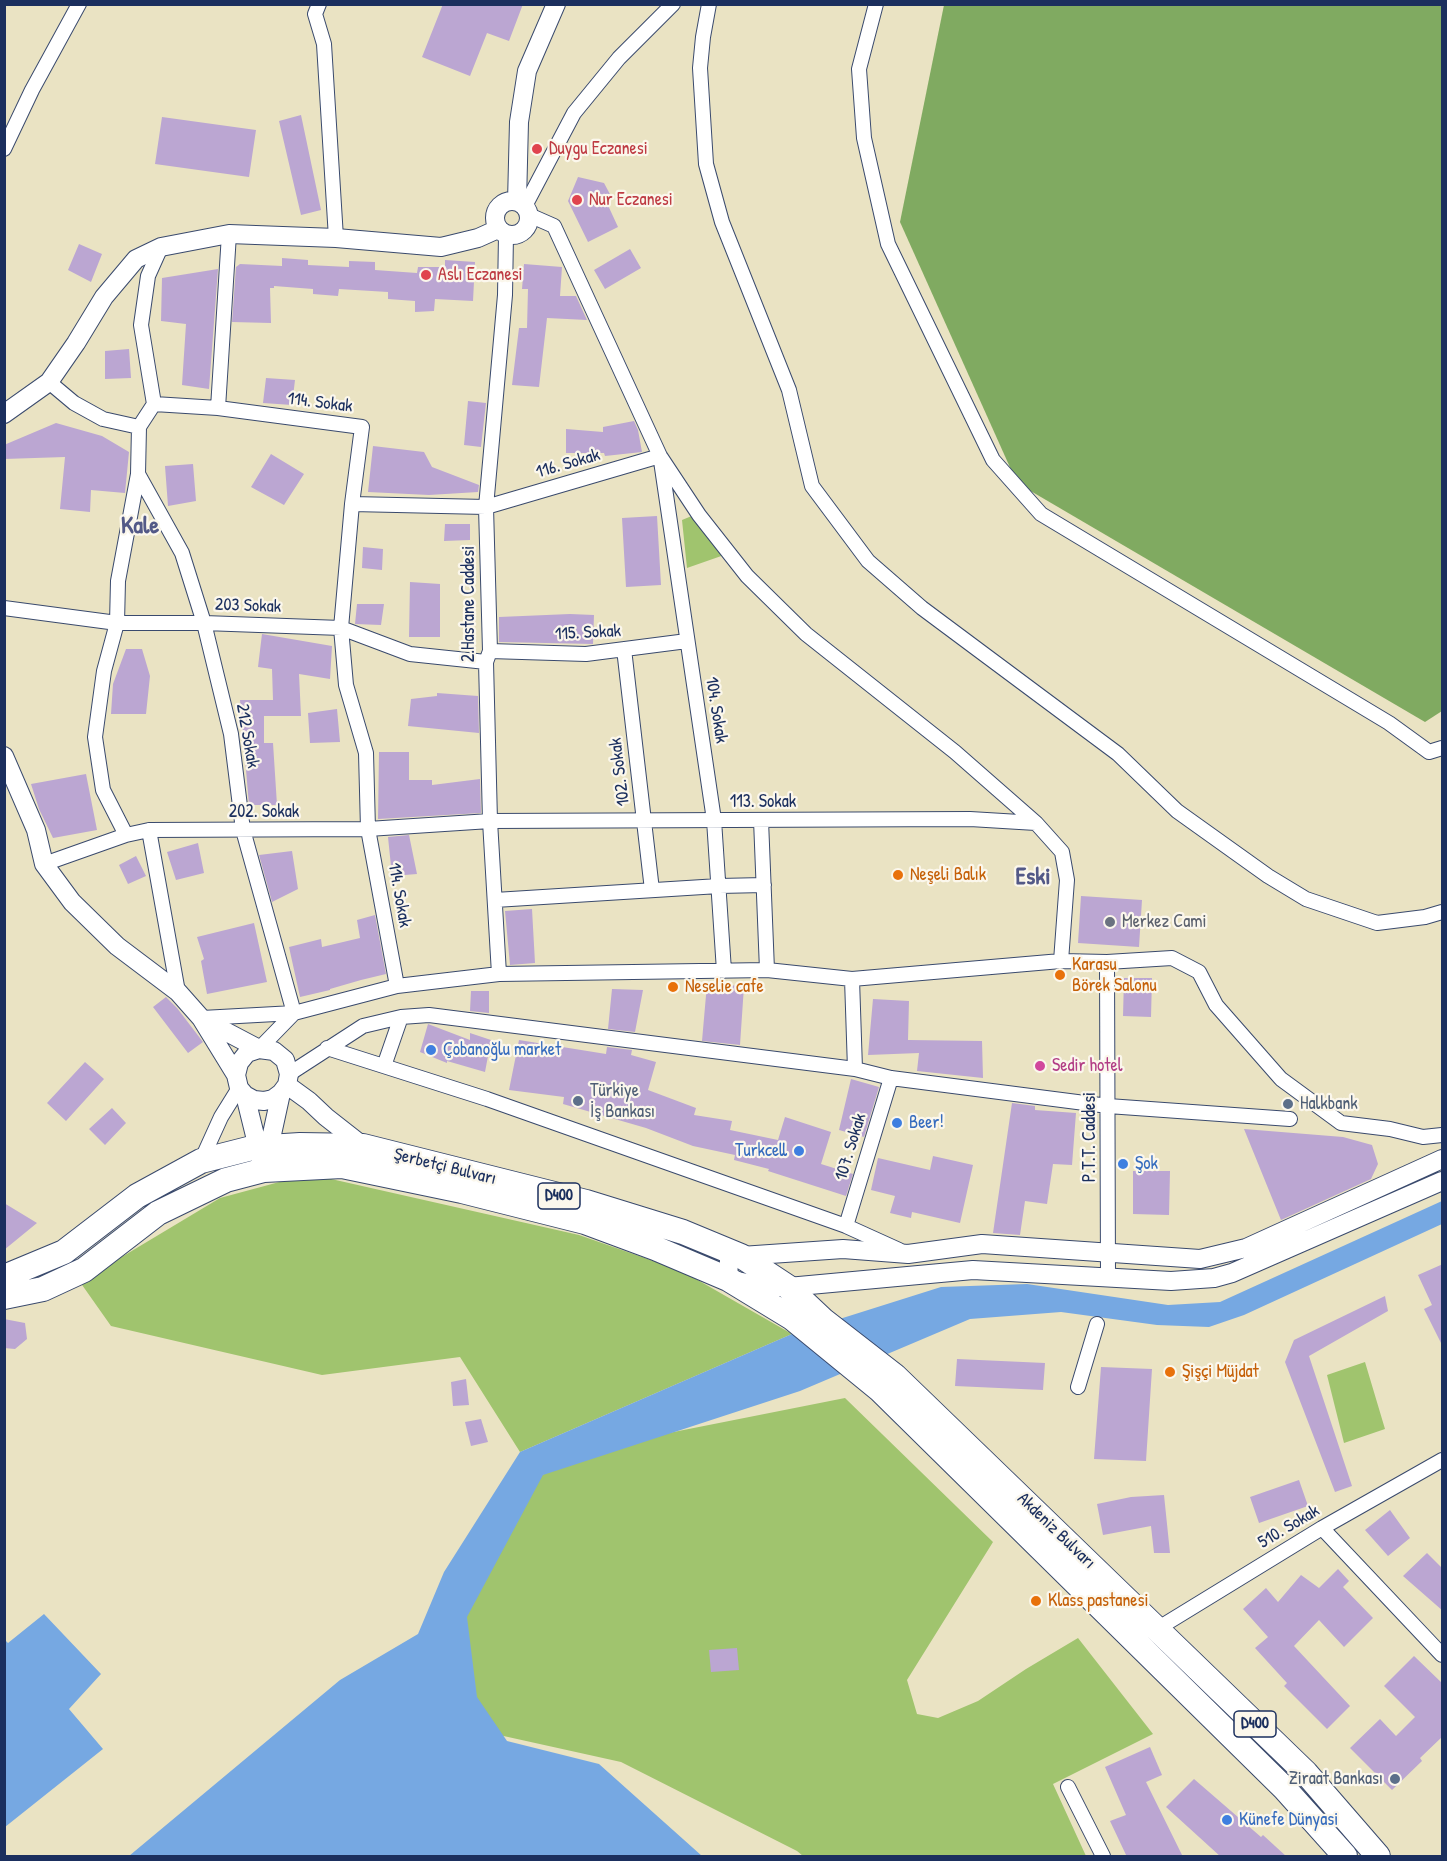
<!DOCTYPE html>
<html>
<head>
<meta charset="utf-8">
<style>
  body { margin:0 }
  #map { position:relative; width:1447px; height:1861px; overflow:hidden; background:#eae3c3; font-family:"Patrick Hand",sans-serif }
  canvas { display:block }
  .frame { position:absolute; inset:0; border:6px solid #1b2f5e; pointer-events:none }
</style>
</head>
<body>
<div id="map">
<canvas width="1447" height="1861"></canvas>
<div class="frame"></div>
</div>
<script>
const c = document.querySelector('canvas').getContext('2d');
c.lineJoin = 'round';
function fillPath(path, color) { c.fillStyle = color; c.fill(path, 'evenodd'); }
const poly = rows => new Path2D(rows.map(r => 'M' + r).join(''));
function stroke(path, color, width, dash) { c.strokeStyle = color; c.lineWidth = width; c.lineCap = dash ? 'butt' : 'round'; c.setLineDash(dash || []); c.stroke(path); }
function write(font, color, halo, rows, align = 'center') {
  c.font = font + ' "Patrick Hand",sans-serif'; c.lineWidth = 4.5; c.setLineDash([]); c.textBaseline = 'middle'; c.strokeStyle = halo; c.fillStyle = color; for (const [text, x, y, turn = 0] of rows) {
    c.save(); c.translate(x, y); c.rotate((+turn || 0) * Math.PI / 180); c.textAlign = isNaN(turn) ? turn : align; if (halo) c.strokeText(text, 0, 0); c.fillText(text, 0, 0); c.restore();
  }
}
fillPath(poly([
  [699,513,727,554,687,568,682,520],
  [309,1174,579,1235,682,1271,792,1334,520,1452,460,1357,322,1375,111,1326,80,1282,220,1198],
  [1365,1362,1385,1429,1344,1443,1327,1375],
  [845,1398,993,1542,907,1680,917,1714,938,1718,978,1701,1026,1669,1078,1638,1153,1734,1053,1784,1086,1856,803,1856,797,1851,621,1762,481,1731,449,1615,527,1482,603,1446]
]), '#a0c46e');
fillPath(poly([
  [944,5,1442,5,1442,711,1425,722,1017,483,900,222]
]), '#80aa61');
fillPath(poly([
  [1442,1201,1442,1224,1244,1315,1209,1327,1157,1325,1061,1312,970,1319,800,1391,543,1475,467,1617,477,1697,507,1741,599,1764,702,1856,129,1856,340,1680,418,1634,444,1572,520,1452,792,1334,941,1287,1027,1284,1168,1305,1220,1302],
  [44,1614,101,1674,69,1709,103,1749,5,1827,5,1640,8,1643]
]), '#76a8e2');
fillPath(poly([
  [443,4,523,4,509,41,487,33,470,76,422,57],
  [301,115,321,210,301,215,279,121],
  [162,117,256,130,249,177,155,164],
  [578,177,604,183,612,198,606,201,618,227,588,242,568,201],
  [79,244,102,254,91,282,68,270],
  [630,249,641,268,605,289,594,270],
  [282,258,308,260,308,265,349,267,349,261,375,262,375,270,417,273,418,267,445,267,445,260,475,262,473,301,435,299,434,311,415,312,415,301,388,299,388,292,339,289,338,296,313,294,313,289,274,286,274,288,270,288,271,323,232,322,236,267,240,264,282,266],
  [524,264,562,267,560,296,576,296,587,320,547,318,539,387,512,385,519,328,527,328,528,289,522,289],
  [218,269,209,389,182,385,186,324,161,321,162,278],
  [129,349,131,378,105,379,105,351],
  [266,378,295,380,292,405,263,403],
  [468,401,486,403,481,447,464,445],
  [634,421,638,430,642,452,605,456,604,453,566,453,566,429,603,432,603,427],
  [56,423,102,436,129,452,125,493,91,490,90,512,60,509,65,457,4,459,4,445],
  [373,446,424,452,432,467,479,485,478,492,429,495,368,492],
  [271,454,304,474,284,505,251,487],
  [193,464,196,501,168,506,165,466],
  [657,516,661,585,626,587,622,518],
  [445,524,470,524,470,540,444,541],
  [363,547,383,549,382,570,362,568],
  [410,582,440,584,440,637,409,637],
  [357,604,384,604,381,625,355,624],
  [570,614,594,615,593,644,499,642,499,617],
  [262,634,332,646,330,679,299,674,301,716,264,716,264,743,273,743,277,805,249,805,240,700,273,700,272,669,258,667],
  [126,649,142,649,150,676,146,714,111,714,113,684],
  [437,693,478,696,479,733,408,726,411,699,437,696],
  [337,709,340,742,310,743,308,713],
  [379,752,409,752,409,780,432,780,432,785,480,779,481,813,378,819],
  [86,774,97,830,53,838,39,809,31,784],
  [409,835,417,874,392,876,388,837],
  [198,843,204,873,176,880,167,852],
  [292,851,298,889,272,902,259,855],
  [136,856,146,876,128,884,119,865],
  [1081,896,1142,900,1139,947,1078,943],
  [532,909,535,963,510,965,505,911],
  [375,915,386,974,361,980,330,989,330,990,300,997,289,947,321,939,322,947,360,938,357,920],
  [254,923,267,982,207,994,201,961,204,959,197,937],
  [1124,978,1152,978,1151,1017,1123,1016],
  [707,984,744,986,740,1045,702,1041],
  [612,989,643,990,635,1032,608,1029],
  [471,991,489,991,489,1013,470,1011],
  [166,997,177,1008,203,1042,188,1053,153,1007],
  [873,999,909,1001,908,1040,982,1041,983,1078,917,1071,919,1053,868,1055],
  [428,1024,470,1040,470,1033,491,1040,485,1072,447,1061,447,1063,420,1052],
  [519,1040,606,1054,607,1047,632,1050,631,1055,656,1062,648,1090,696,1108,694,1115,732,1121,730,1130,778,1140,785,1117,831,1132,821,1164,853,1174,846,1196,768,1171,769,1169,734,1160,735,1155,693,1146,646,1128,563,1104,564,1097,509,1090],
  [85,1062,104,1079,66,1121,47,1103],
  [851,1079,879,1087,864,1137,839,1130],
  [1012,1103,1035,1106,1035,1110,1076,1113,1072,1165,1053,1164,1047,1204,1025,1201,1020,1235,993,1233],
  [112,1108,126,1123,105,1145,89,1129],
  [1244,1129,1343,1137,1372,1145,1378,1164,1371,1179,1281,1220],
  [933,1156,973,1165,960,1223,912,1212,911,1218,890,1213,895,1196,871,1190,878,1158,930,1170],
  [1133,1171,1170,1171,1169,1215,1133,1214],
  [4,1203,37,1223,4,1250],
  [1443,1264,1443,1347,1424,1309,1432,1305,1418,1275],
  [1385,1296,1388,1311,1309,1356,1352,1486,1335,1492,1285,1362,1294,1340],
  [4,1319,25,1323,27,1339,15,1349,4,1348],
  [957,1359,1045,1363,1043,1390,955,1386],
  [1101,1367,1152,1369,1146,1461,1094,1459],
  [466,1379,469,1405,453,1406,451,1382],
  [481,1419,488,1442,471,1446,465,1422],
  [1299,1480,1308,1506,1259,1523,1250,1497],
  [1164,1495,1170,1553,1154,1553,1151,1526,1103,1535,1097,1504,1131,1497],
  [1390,1510,1410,1538,1388,1556,1365,1530],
  [1427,1553,1443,1569,1443,1611,1403,1576],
  [1338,1569,1349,1581,1343,1587,1373,1618,1344,1647,1319,1620,1294,1646,1350,1706,1327,1729,1284,1686,1287,1683,1255,1648,1268,1637,1243,1609,1266,1588,1278,1602,1301,1575,1319,1588],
  [737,1648,739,1670,711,1672,709,1650],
  [1414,1656,1443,1684,1443,1736,1420,1758,1422,1761,1392,1790,1350,1748,1380,1719,1396,1736,1415,1717,1384,1686],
  [1150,1747,1162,1775,1146,1782,1183,1857,1127,1857,1110,1821,1126,1815,1105,1767],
  [1194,1779,1261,1837,1263,1835,1287,1857,1221,1857,1166,1807]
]), '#bba6d2');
const minor = poly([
  [319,4,315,14,324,44,336,238],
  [709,4,703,37,700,68,706,164,722,222,789,390,812,486,868,561,922,608,1118,754,1177,811,1268,876,1306,899,1377,923,1425,917,1442,912],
  [876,4,859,69,864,138,888,244,993,460,1041,514,1389,723,1429,752,1442,748],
  [4,149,32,90,79,4],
  [525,206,574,113,619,58,673,4],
  [529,215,554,226,660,456,699,515,747,576,806,634,955,752,1036,823,1062,852,1067,880,1061,961],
  [49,382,74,403,103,419,139,427],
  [154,404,141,325,148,276,161,247],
  [218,408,229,234],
  [661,461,714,820,724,971],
  [138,474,182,553,204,623,231,734,243,830,294,1013,202,1018],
  [352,504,486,507,660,456],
  [4,608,117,623,204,623,341,628,410,654,486,662],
  [624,649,652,890],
  [490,651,586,654,687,641],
  [761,820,767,970],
  [149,830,178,992],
  [126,835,103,790,95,737,104,671,117,623,118,581,138,474,139,427,154,404,218,408,362,427,352,504,341,628,346,685,366,753,368,829,397,986],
  [44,864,126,835,149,830,368,829,490,821,970,819,1036,823],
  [495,900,719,886,764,885],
  [1107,962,1108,1277],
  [499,974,490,821,486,662,490,651,486,507,505,295,506,235],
  [852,979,855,1069],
  [327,1048,487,1099,846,1226,899,1250],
  [259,1049,294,1013,397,986,499,974,767,970,852,979,1061,961,1107,962,1172,958,1199,972,1216,1005,1281,1079,1341,1123,1390,1129,1423,1137,1442,1135],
  [384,1066,401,1017],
  [289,1074,363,1026,401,1017,429,1015,855,1069,891,1078,1108,1106,1290,1119],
  [201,1161,221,1117,239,1088],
  [846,1226,891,1078],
  [1078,1387,1097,1324],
  [1322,1528,1442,1655],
  [1157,1629,1322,1528,1442,1460],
  [1068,1787,1103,1856]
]);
const tertiary = poly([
  '495 218a17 17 0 1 1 34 0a17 17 0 1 1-34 0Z',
  [517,202,519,122,527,71,556,4],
  [4,414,49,382,76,343,104,297,136,259,161,247,229,234,336,238,441,247,478,238,498,229],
  [4,756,36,830,44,864,72,902,117,946,178,992,201,1018,236,1075,239,1088,245,1095,254,1100,264,1101,273,1099,281,1093,287,1085,289,1074,285,1060,274,1051,259,1049,247,1053,239,1063,236,1075],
  [202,1019,259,1049],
  [287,1085,309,1101,326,1117,363,1146],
  [245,1095,261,1160],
  [267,1157,281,1093],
  [1442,1159,1246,1248,1200,1259,982,1244,908,1254,843,1249,741,1256,729,1261,728,1279,765,1287,788,1287,973,1270,1171,1281,1214,1278,1232,1273,1442,1181]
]);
const trunk = poly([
  [4,1277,64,1252,137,1196,201,1161,252,1148,300,1145,363,1146,586,1202,683,1232,741,1256,788,1287,823,1320,895,1376,1306,1773,1378,1856],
  [4,1297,43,1289,84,1270,158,1213,226,1180,264,1170,342,1166,462,1191,585,1222,655,1248,728,1279,792,1318,880,1390,1285,1789,1345,1856]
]);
stroke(minor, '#3a4a6d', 16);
stroke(tertiary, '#3a4a6d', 20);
stroke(trunk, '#3a4a6d', 26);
stroke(minor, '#fff', 14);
stroke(tertiary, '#fff', 18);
stroke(trunk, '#fff', 24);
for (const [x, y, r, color] of [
  [537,149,6,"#e0444e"],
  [577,200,6,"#e0444e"],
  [426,275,6,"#e0444e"],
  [898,875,6,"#e8710a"],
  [1110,922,6,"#6b7280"],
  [1060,975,6,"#e8710a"],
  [673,987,6,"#e8710a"],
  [431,1050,6,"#3f7fe0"],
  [1040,1066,6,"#d1479c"],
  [578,1101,6,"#5c6f8a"],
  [1288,1104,6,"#5c6f8a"],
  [897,1123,6,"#3f7fe0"],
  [799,1151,6,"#3f7fe0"],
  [1123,1164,6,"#3f7fe0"],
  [1170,1372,6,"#e8710a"],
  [1036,1601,6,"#e8710a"],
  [1395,1779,6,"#5c6f8a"],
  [1227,1820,6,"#3f7fe0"]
]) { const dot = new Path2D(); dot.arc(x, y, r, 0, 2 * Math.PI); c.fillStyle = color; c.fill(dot); stroke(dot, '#fbf7ec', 2); }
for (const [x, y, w] of [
  [559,1196,42],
  [1255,1724,42]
]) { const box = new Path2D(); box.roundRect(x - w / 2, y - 13, w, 26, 4.5); c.fillStyle = '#fbf7ec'; c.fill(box); stroke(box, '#1b2f5e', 1.5); }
write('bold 16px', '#1b2f5e', null, [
  ["D400",559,1196],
  ["D400",1255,1724]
]);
write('18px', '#be3a42', '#fbf7ec', [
  ["Duygu Eczanesi",549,149],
  ["Nur Eczanesi",589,200],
  ["Aslı Eczanesi",438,275]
], 'left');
write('18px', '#1b2f5e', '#fbf7ec', [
  ["114. Sokak",320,403,7],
  ["116. Sokak",568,464,-16],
  ["2.Hastane Caddesi",469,604,-90],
  ["203 Sokak",248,606,2],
  ["115. Sokak",588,633,-3],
  ["104. Sokak",716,710,81],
  ["212 Sokak",247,736,80],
  ["102. Sokak",620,772,-97],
  ["113. Sokak",763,802],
  ["202. Sokak",264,812],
  ["114. Sokak",399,895,80],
  ["P.T.T. Caddesi",1090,1137,-90],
  ["107. Sokak",851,1147,-73],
  ["Şerbetçi Bulvarı",445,1167,14],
  ["510. Sokak",1289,1527,-31],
  ["Akdeniz Bulvarı",1056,1531,44]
]);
write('18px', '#c56008', '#fbf7ec', [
  ["Neşeli Balık",910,875],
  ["Karasu",1072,965],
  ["Börek Salonu",1072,986],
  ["Neselie cafe",685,987],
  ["Şişçi Müjdat",1182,1372],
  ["Klass pastanesi",1048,1601]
], 'left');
write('18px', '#5b616d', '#fbf7ec', [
  ["Merkez Cami",1122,922]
], 'left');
write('18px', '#366cbe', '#fbf7ec', [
  ["Çobanoğlu market",443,1050],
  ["Beer!",909,1123],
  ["Turkcell",787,1151,"right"],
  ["Şok",1135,1164],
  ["Künefe Dünyasi",1239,1820]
], 'left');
write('18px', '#b23c85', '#fbf7ec', [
  ["Sedir hotel",1052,1066]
], 'left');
write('18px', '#4e5e75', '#fbf7ec', [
  ["Türkiye",590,1091],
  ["İş Bankası",590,1112],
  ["Halkbank",1300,1104],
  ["Ziraat Bankası",1383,1779,"right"]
], 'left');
write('bold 24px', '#535987', '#fbf7ec', [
  ["Kale",140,527],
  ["Eski",1033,878]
]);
</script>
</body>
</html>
